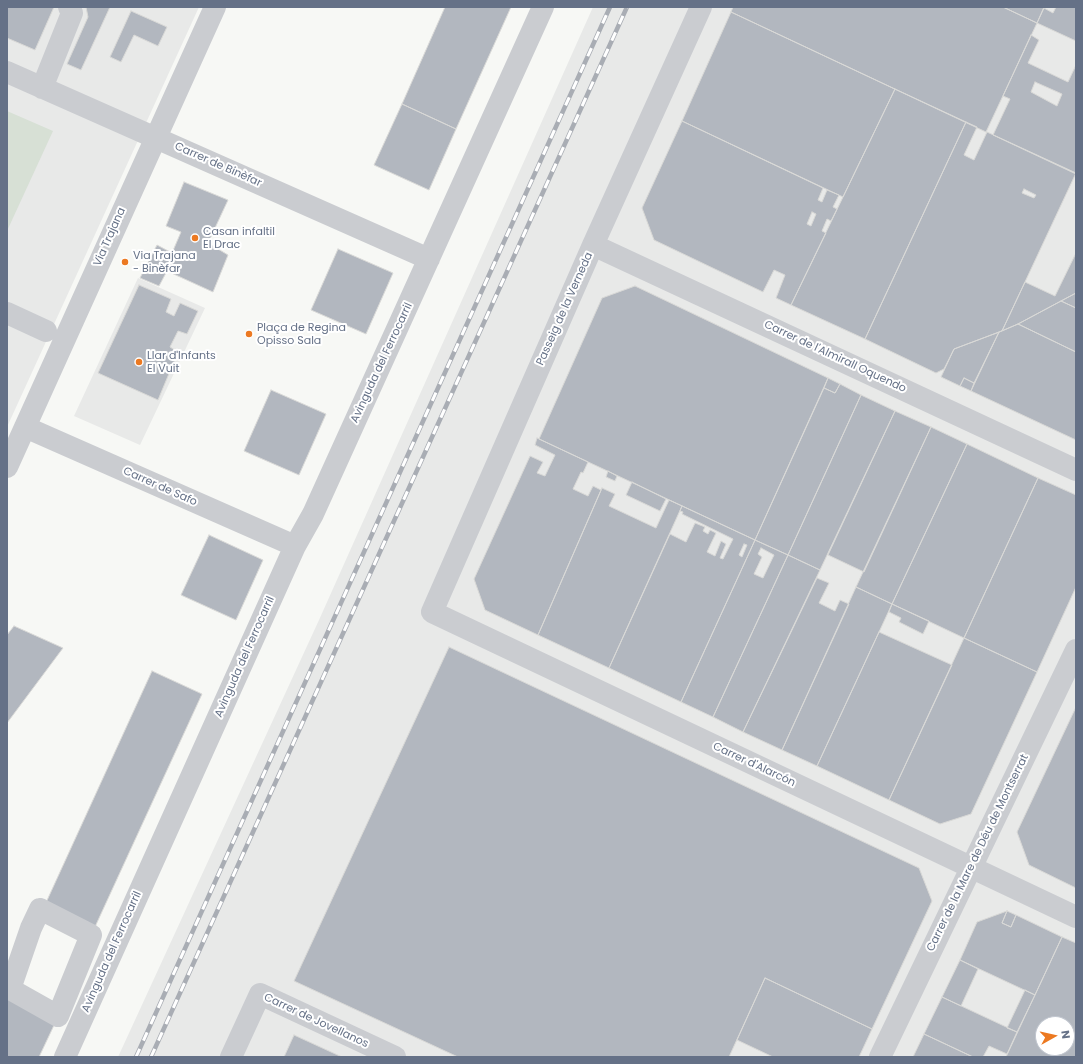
<!DOCTYPE html>
<html>
<head>
<meta charset="utf-8">
<style>
  body { margin:0 }
  #map { position:relative; width:1083px; height:1064px; overflow:hidden; background:#f7f8f5; font-family:Poppins,sans-serif }
  canvas { display:block }
  .frame { position:absolute; inset:0; border:8px solid #657187; pointer-events:none }
  .north { position:absolute; left:1035px; top:1016px; width:40px; height:40px; box-sizing:border-box; background:#fff; border:1px solid #c1c6cf; border-radius:50%; rotate:82deg; font-size:11px; font-weight:700; line-height:16px; text-align:center; color:#657187 }
  .north::after { content:''; display:block; margin:auto; width:14px; height:18px; background:#ec7921; clip-path:polygon(50% 0,100% 100%,50% 72%,0 100%) }
</style>
</head>
<body>
<div id="map">
<canvas width="1083" height="1064"></canvas>
<div class="frame"></div>
<div class="north">N</div>
</div>
<script>
const c = document.querySelector('canvas').getContext('2d');
c.lineJoin = 'round';
function fillPath(path, color) { c.fillStyle = color; c.fill(path, 'evenodd'); }
const poly = rows => new Path2D(rows.map(r => 'M' + r).join(''));
function stroke(path, color, width, dash) { c.strokeStyle = color; c.lineWidth = width; c.lineCap = dash ? 'butt' : 'round'; c.setLineDash(dash || []); c.stroke(path); }
function write(font, color, halo, rows, align = 'center') {
  c.font = font + ' Poppins,sans-serif'; c.lineWidth = 4; c.setLineDash([]); c.textBaseline = 'middle'; c.strokeStyle = halo; c.fillStyle = color; for (const [text, x, y, turn = 0] of rows) {
    c.save(); c.translate(x, y); c.rotate((+turn || 0) * Math.PI / 180); c.textAlign = isNaN(turn) ? turn : align; if (halo) c.strokeText(text, 0, 0); c.fillText(text, 0, 0); c.restore();
  }
}
fillPath(poly([
  [7,7,199,7,7,427],
  [593,7,1076,7,1076,1057,118,1057,319,620],
  [1043,1024,1067,1024,1067,1048,1043,1048],
  [138,278,205,308,140,445,74,416]
]), '#e8e9e8');
fillPath(poly([
  [7,111,53,131,7,231]
]), '#d7e0d5');
const building = poly([
  [7,7,54,7,35,50,7,38,7,7],
  [86,7,110,7,81,70,67,64,88,17,86,7],
  [445,7,511,7,456,129,402,104,445,7],
  [733,7,1003,7,1037,23,986,132,731,12,733,7],
  [1003,7,1044,7,1037,23,1003,7],
  [1056,7,1076,7,1076,41,1037,23,1044,8,1053,13,1056,7],
  [131,11,167,27,158,46,134,35,121,62,110,57,131,11],
  [731,12,895,89,843,197,682,121,731,12],
  [1031,35,1039,40,1028,63,1068,82,1076,65,1076,174,993,135,1010,99,1003,96,1031,35],
  [1035,82,1062,94,1057,106,1031,92,1035,82],
  [895,89,966,122,865,339,791,305,895,89],
  [402,104,456,129,429,190,374,165,402,104],
  [682,121,823,188,818,200,822,202,827,190,839,195,833,207,837,209,831,221,827,219,822,231,826,233,791,305,776,298,785,275,774,270,763,292,654,240,642,208,682,121],
  [812,212,816,214,811,226,807,224,812,212],
  [966,122,977,127,964,155,974,160,987,132,1076,173,1002,331,954,349,944,369,936,373,865,339,966,122],
  [1024,189,1036,195,1034,198,1022,193,1024,189],
  [184,182,228,200,208,243,228,255,213,292,167,271,159,286,140,278,157,245,172,253,181,232,166,226,184,182],
  [338,249,393,273,366,334,311,310,338,249],
  [1076,253,1076,293,1018,324,1002,331,1025,282,1055,296,1076,253],
  [139,285,171,299,166,312,174,316,180,303,198,311,187,334,178,331,170,347,178,352,158,400,98,373,139,285],
  [635,286,828,378,755,540,539,439,602,298,635,286],
  [1076,293,1076,308,1061,301,1076,293],
  [1061,301,1076,308,1076,352,1018,324,1061,301],
  [1018,324,1076,352,1076,440,971,391,999,332,1018,324],
  [999,332,974,383,964,378,960,386,941,377,954,349,999,332],
  [828,378,840,384,835,393,824,388,828,378],
  [964,378,974,383,971,391,960,386,964,378],
  [840,384,861,395,788,555,755,540,824,388,835,393,840,384],
  [271,390,326,414,299,475,244,451,271,390],
  [861,395,895,411,820,570,788,555,861,395],
  [895,411,931,427,864,572,828,555,895,411],
  [931,427,967,444,892,604,856,587,931,427],
  [537,438,588,462,583,473,581,472,573,489,588,496,593,486,601,490,538,635,485,610,474,579,530,456,543,462,537,473,545,476,555,455,535,445,537,438],
  [967,444,1038,478,964,638,892,604,967,444],
  [608,471,617,476,615,481,606,477,608,471],
  [1038,478,1076,495,1076,587,1037,672,964,638,1038,478],
  [632,482,666,499,660,511,626,495,632,482],
  [602,488,615,494,609,506,656,528,669,500,682,506,609,668,538,635,602,488],
  [682,506,755,540,681,702,609,668,670,534,686,542,695,523,705,527,703,531,708,534,710,530,716,533,707,552,715,556,721,541,726,544,720,558,723,559,733,539,682,514,683,512,680,511,682,506],
  [744,544,747,545,742,557,739,555,744,544],
  [209,535,263,560,236,620,181,595,209,535],
  [755,540,788,555,713,717,681,702,755,540],
  [761,548,774,555,763,578,754,574,762,557,758,554,761,548],
  [788,555,820,570,743,732,713,717,788,555],
  [817,578,829,583,819,603,835,611,840,600,849,604,782,750,743,732,817,578],
  [856,587,892,604,817,766,782,750,856,587],
  [892,604,929,621,923,634,899,622,901,618,889,612,892,604],
  [14,626,63,648,7,723,7,635,14,626],
  [879,632,952,665,889,800,817,766,879,632],
  [964,638,1037,672,971,814,940,824,889,800,964,638],
  [449,647,919,868,932,901,872,1029,765,978,729,1057,458,1057,294,981,449,647],
  [152,671,202,694,94,929,44,907,152,671],
  [1076,707,1076,888,1029,865,1017,832,1076,707],
  [1007,911,1016,915,1011,927,1002,923,1007,911],
  [1007,911,1002,923,1011,927,1016,915,1062,937,1035,995,960,960,977,922,1007,911],
  [1062,937,1076,943,1076,1057,1006,1057,1062,937],
  [1043,1024,1067,1024,1067,1048,1043,1048,1043,1024],
  [960,960,978,969,961,1006,942,997,960,960],
  [765,978,872,1029,859,1057,773,1057,737,1040,765,978],
  [1025,990,1035,995,1017,1032,1007,1028,1025,990],
  [7,993,56,1021,39,1057,7,1057,7,993],
  [942,997,1017,1032,1007,1054,989,1046,983,1057,973,1057,924,1034,942,997],
  [924,1034,956,1049,973,1057,913,1057,924,1034],
  [294,1035,342,1057,284,1057,294,1035]
]);
fillPath(building, '#b2b7bf');
stroke(building, '#d9d9d7', 1);
stroke(poly([
  [701,7,593,245,432,612,1076,917],
  [7,72,429,259],
  [42,88,72,13,69,7],
  [593,245,1076,470],
  [7,313,46,331],
  [25,427,295,546],
  [7,467,215,7],
  [40,909,91,935,58,1016,10,989,31,928,40,909],
  [65,1057,295,546,313,514,543,7],
  [231,1057,260,994,395,1057],
  [880,1057,1076,650]
]), '#caccd0', 22);
const rail = poly([
  [136,1057,610,7],
  [151,1057,627,7]
]);
stroke(rail, '#a9adb4', 4.5);
stroke(rail, '#fff', 3, [9]);
for (const [x, y, r, color] of [
  [195,238,4,"#ec7921"],
  [125,262,4,"#ec7921"],
  [249,334,4,"#ec7921"],
  [139,362,4,"#ec7921"]
]) { const dot = new Path2D(); dot.arc(x, y, r, 0, 2 * Math.PI); c.fillStyle = color; c.fill(dot); stroke(dot, '#fff', 1.5); }
write('11px', '#657187', '#fff', [
  ["Carrer de Binèfar",218,165,24],
  ["Via Trajana",110,237,-66],
  ["Passeig de la Verneda",565,309,-66],
  ["Carrer de l'Almirall Oquendo",835,357,25],
  ["Avinguda del Ferrocarril",382,363,-65],
  ["Carrer de Safo",160,487,24],
  ["Avinguda del Ferrocarril",245,657,-66],
  ["Carrer d'Alarcón",754,765,25],
  ["Carrer de la Mare de Déu de Montserrat",978,853,-64],
  ["Avinguda del Ferrocarril",112,952,-66],
  ["Carrer de Jovellanos",316,1021,25]
]);
write('11px', '#657187', '#fff', [
  ["Casan infaltil",203,232],
  ["El Drac",203,245],
  ["Via Trajana",133,256],
  ["- Binèfar",133,269],
  ["Plaça de Regina",257,328],
  ["Opisso Sala",257,341],
  ["Llar d'Infants",147,356],
  ["El Vuit",147,369]
], 'left');
</script>
</body>
</html>
